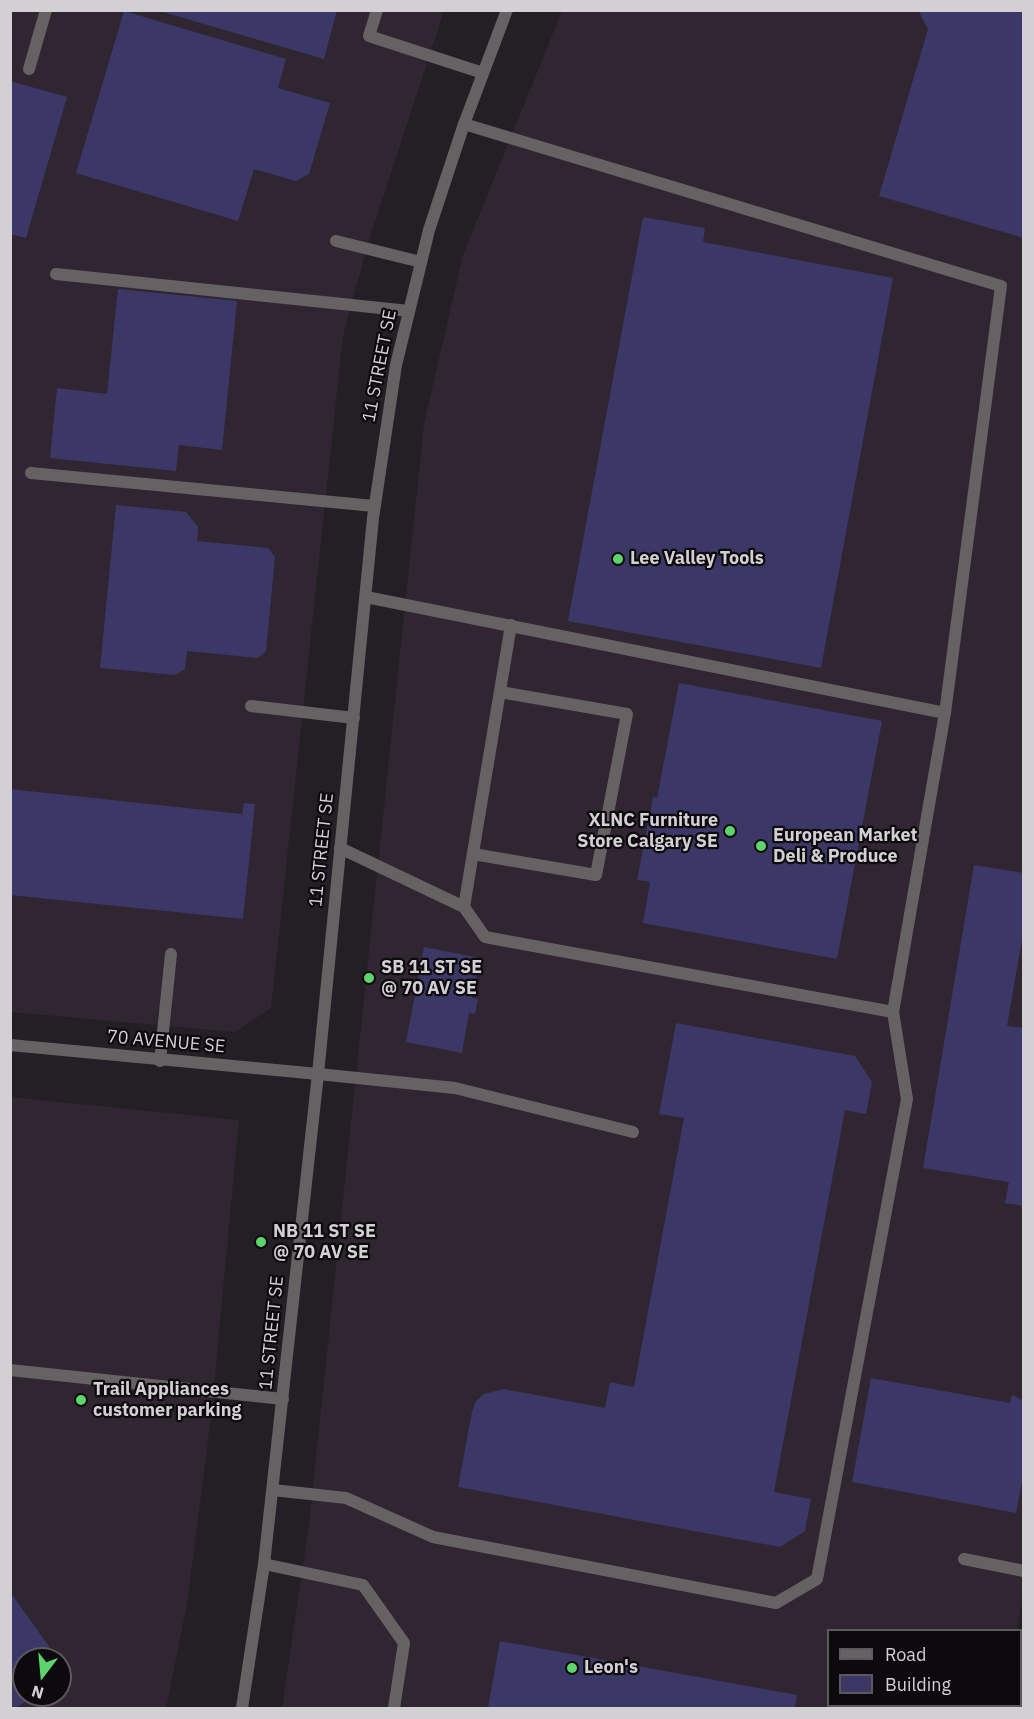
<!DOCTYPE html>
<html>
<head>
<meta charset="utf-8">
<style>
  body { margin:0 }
  #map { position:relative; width:1034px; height:1719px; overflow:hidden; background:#241f25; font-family:"IBM Plex Sans",sans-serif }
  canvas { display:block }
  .frame { position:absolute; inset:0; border:12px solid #d3d0d4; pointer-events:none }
  .legend { position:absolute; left:827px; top:1629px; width:195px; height:78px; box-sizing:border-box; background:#0c0a0c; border:2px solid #5c595c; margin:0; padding:8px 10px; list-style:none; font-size:18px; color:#d3d0d4 }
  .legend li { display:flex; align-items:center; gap:12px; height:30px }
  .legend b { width:30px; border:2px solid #5c595c }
  .north { position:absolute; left:12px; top:1647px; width:60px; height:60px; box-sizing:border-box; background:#0c0a0c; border:2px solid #5c595c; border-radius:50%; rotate:196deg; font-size:16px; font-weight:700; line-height:24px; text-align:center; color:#d3d0d4 }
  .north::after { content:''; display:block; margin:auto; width:21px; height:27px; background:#5cd56d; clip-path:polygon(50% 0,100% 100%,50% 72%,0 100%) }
</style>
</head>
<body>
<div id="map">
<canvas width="1034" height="1719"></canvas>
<div class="frame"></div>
<ul class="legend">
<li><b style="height:8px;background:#666264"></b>Road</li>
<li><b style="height:16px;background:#3b3867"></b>Building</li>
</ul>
<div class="north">N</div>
</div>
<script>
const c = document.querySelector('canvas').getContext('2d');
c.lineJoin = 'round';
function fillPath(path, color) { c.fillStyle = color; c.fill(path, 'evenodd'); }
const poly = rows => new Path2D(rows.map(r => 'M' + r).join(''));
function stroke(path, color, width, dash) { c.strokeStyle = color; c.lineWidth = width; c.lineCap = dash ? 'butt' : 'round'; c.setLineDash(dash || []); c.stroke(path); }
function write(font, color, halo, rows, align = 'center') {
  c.font = font + ' "IBM Plex Sans",sans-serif'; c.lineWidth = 4.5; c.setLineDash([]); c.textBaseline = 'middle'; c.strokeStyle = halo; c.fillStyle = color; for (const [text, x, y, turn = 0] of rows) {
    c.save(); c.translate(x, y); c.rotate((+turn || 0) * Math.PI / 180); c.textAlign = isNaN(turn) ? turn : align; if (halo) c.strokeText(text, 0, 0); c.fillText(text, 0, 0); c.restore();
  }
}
fillPath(poly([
  [10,11,444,11,368,243,343,336,271,1008,235,1032,11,1012],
  [562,11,1023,11,1023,1593,1017,1630,828,1630,828,1706,1003,1706,1002,1708,282,1708,309,1525,424,424,463,255],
  [10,1097,239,1120,211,1417,187,1604,166,1708,11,1708],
  [24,1659,60,1659,60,1695,24,1695]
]), '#2f2631');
fillPath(poly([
  [156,10,337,10,324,59],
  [918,10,1024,10,1024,238,879,196,928,29],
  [124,11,286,59,278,88,330,103,309,174,296,181,254,169,238,221,76,173],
  [10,81,67,97,26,238,10,234],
  [643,217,705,228,703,242,893,278,821,668,568,621],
  [118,289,237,301,222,450,179,445,176,471,50,458,57,388,107,394],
  [116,505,186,512,198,527,197,541,268,548,275,557,266,651,258,658,187,651,185,669,175,675,100,668],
  [679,683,882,721,837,959,643,923,650,882,637,880,653,797,657,798],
  [10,789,242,814,244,803,255,804,243,919,10,895],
  [974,865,1024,873,1024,928,1007,1026,1024,1028,1024,1206,1005,1203,1009,1182,923,1168],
  [424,947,480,958,472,998,478,999,475,1014,469,1013,462,1053,406,1042],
  [676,1023,855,1056,872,1082,866,1114,845,1110,774,1492,811,1499,805,1531,780,1547,458,1487,472,1412,476,1401,484,1394,504,1389,605,1408,610,1382,634,1387,684,1118,659,1114],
  [871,1378,1010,1403,1012,1395,1022,1400,1024,1471,1016,1513,852,1482],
  [10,1592,58,1659,24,1659,24,1695,35,1695,16,1708,10,1708],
  [500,1641,797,1695,795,1708,488,1708],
  [60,1662,67,1673,60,1678]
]), '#3b3867');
stroke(poly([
  [377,10,369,36,483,73],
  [29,69,46,10],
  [336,241,421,262],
  [56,274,409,311],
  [31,473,374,506],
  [366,597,945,713],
  [251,706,354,718],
  [340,848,464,907,485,937,893,1012],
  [473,854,596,875,627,714,500,692],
  [464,907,511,625],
  [160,1061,171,954],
  [318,1074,455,1088,633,1132],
  [10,1370,283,1399],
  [273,1490,346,1498,433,1537,776,1603,817,1579,907,1099,893,1012,945,713,1001,286,464,124],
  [964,1559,1024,1571],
  [264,1564,363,1585,404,1643,394,1708]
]), '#666264', 12);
stroke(poly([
  [10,1045,318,1074]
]), '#666264', 12);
stroke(poly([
  [242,1708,264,1564,318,1074,373,518,396,365,429,230,464,124,507,10]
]), '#666264', 12);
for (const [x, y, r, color] of [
  [618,559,6,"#5cd56d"],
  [730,831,6,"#5cd56d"],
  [761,846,6,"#5cd56d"],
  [369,978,6,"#5cd56d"],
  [261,1242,6,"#5cd56d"],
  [81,1400,6,"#5cd56d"],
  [572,1668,6,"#5cd56d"]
]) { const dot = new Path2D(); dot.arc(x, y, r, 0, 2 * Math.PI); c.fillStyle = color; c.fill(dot); stroke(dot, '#0c0a0c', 2); }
write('18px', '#d3d0d4', '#0c0a0c', [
  ["11 STREET SE",380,366,-79],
  ["11 STREET SE",322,850,-84],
  ["70 AVENUE SE",166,1042,5],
  ["11 STREET SE",272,1333,-84]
]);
write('bold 18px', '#d3d0d4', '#0c0a0c', [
  ["Lee Valley Tools",630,559],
  ["XLNC Furniture",718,821,"right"],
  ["Store Calgary SE",718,842,"right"],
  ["European Market",773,836],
  ["Deli & Produce",773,857],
  ["SB 11 ST SE",381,968],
  ["@ 70 AV SE",381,989],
  ["NB 11 ST SE",273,1232],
  ["@ 70 AV SE",273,1253],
  ["Trail Appliances",93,1390],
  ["customer parking",93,1411],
  ["Leon's",584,1668]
], 'left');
</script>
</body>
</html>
